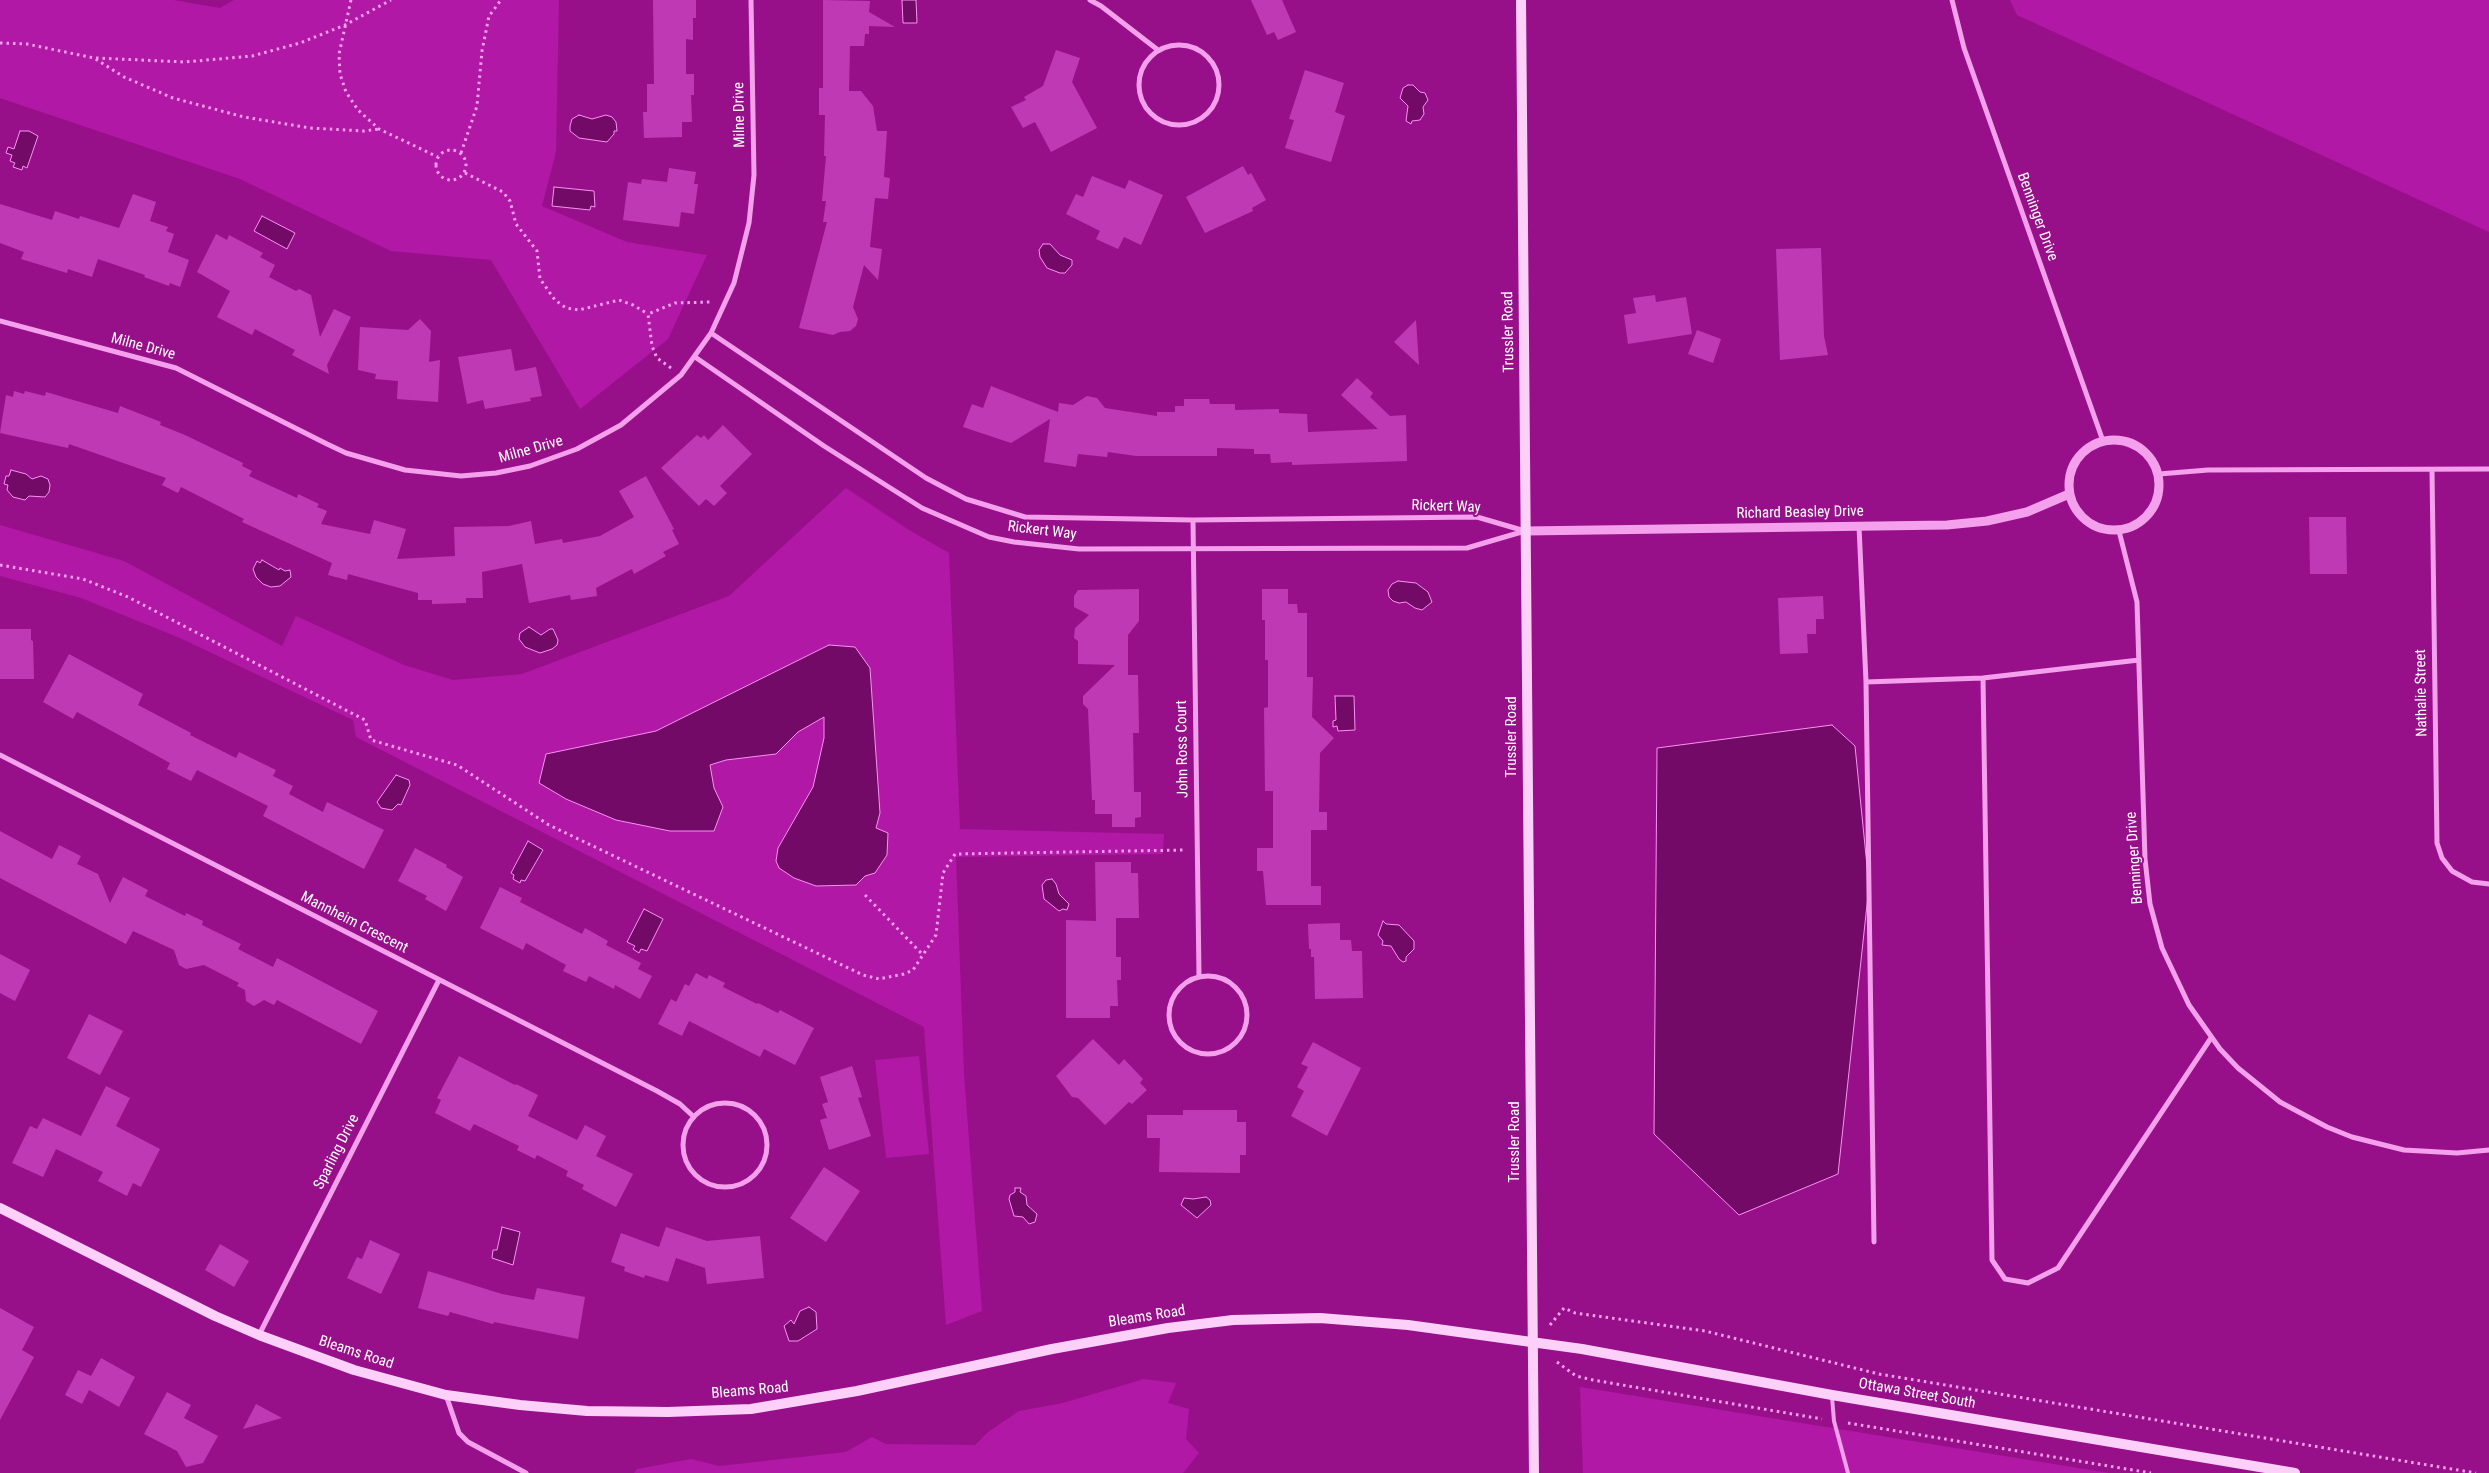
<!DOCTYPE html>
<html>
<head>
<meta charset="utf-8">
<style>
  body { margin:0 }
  canvas { display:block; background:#97108a }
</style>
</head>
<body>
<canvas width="2489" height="1473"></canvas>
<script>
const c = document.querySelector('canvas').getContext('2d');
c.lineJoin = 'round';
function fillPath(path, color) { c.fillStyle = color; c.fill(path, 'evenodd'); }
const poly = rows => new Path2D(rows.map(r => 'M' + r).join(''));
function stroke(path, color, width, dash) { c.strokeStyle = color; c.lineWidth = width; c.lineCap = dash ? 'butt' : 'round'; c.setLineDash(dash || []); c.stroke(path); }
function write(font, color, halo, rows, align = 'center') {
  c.font = font + ' "Roboto Condensed",sans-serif'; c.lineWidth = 4; c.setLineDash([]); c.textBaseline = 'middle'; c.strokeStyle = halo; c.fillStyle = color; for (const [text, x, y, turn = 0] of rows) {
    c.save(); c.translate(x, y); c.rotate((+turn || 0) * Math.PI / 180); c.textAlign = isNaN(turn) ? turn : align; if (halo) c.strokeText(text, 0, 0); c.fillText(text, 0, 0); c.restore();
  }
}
fillPath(poly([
  [0,0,173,0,220,8,234,0,559,0,556,152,542,206,627,242,707,255,668,339,580,409,491,260,391,251,240,179,0,98],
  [2010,0,2489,0,2489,232,2017,15],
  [846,488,909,530,949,553,960,829,1164,834,1163,854,956,857,964,1074,982,1311,946,1325,924,1027,356,737,353,720,180,638,81,598,0,576,0,525,124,561,282,646,296,616,404,665,453,680,522,674,729,596],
  [919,1056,929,1154,886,1158,875,1060],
  [1144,1379,1176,1383,1168,1403,1189,1409,1186,1439,1199,1453,1183,1473,634,1473,637,1469,691,1459,719,1466,846,1452,872,1437,886,1444,975,1445,988,1432,1019,1411,1063,1403],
  [1580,1387,2109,1473,1583,1473]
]), '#b118a5');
const water = poly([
  [902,0,916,0,917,23,903,23,902,0],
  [1408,85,1413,85,1420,92,1425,93,1428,100,1423,107,1424,114,1420,120,1412,121,1411,124,1406,121,1408,106,1400,98,1403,88,1408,85],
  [579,115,592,119,606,115,612,117,616,122,617,131,614,131,614,134,607,142,579,138,570,131,570,126,572,119,579,115],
  [20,131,29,131,38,136,27,168,23,166,22,170,13,167,15,163,10,161,12,155,6,153,8,147,14,149,20,131],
  [554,187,594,191,595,207,591,206,590,210,552,206,554,187],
  [262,216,295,233,287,249,254,231,262,216],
  [1043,244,1050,244,1060,255,1072,260,1072,265,1065,273,1060,273,1047,268,1040,257,1039,250,1043,244],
  [11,470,26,474,32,479,41,476,48,479,50,485,49,492,45,497,29,496,25,500,13,497,7,490,8,485,4,484,6,476,9,476,11,470],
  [262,560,279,570,280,568,285,571,290,570,291,577,280,586,271,587,263,584,256,577,253,569,257,561,260,563,262,560],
  [1398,581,1416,583,1428,592,1432,602,1422,610,1415,608,1406,602,1399,603,1393,601,1389,597,1388,590,1392,584,1398,581],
  [529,627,541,635,550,629,553,629,558,640,557,645,552,649,540,653,525,647,519,639,520,633,529,627],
  [829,645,855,647,870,668,880,813,876,828,888,833,887,855,875,873,865,876,856,885,816,886,794,878,779,868,776,861,778,848,813,787,824,738,824,717,798,732,776,754,726,760,710,765,714,788,723,807,714,831,670,831,616,820,566,799,539,783,546,754,656,731,829,645],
  [1335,696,1354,696,1355,730,1338,731,1337,726,1333,727,1333,721,1336,720,1335,696],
  [1832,725,1855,746,1869,886,1838,1174,1739,1215,1654,1134,1657,748,1832,725],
  [396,775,409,780,410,785,401,805,398,804,392,810,381,808,377,802,396,775],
  [528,841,543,850,525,881,521,880,520,883,513,879,514,875,511,873,528,841],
  [1052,879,1056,884,1059,894,1069,904,1067,910,1063,909,1059,911,1044,899,1042,885,1046,880,1052,879],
  [644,909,663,919,647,951,641,949,639,953,633,949,635,946,627,942,644,909],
  [1383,921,1386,924,1399,925,1414,941,1414,949,1406,957,1406,961,1403,962,1399,959,1391,946,1382,945,1383,941,1378,935,1383,921],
  [1015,1188,1021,1188,1020,1192,1026,1196,1027,1205,1037,1214,1035,1222,1029,1224,1023,1217,1014,1216,1009,1199,1010,1195,1015,1192,1015,1188],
  [1206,1197,1210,1200,1211,1205,1197,1218,1181,1205,1184,1198,1193,1199,1206,1197],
  [502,1227,520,1232,513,1265,492,1258,493,1250,497,1250,502,1227],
  [809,1307,816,1312,817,1329,798,1341,789,1341,784,1326,791,1320,794,1324,800,1311,809,1307]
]);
fillPath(water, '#730a68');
stroke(water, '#f792f1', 1);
fillPath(poly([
  [653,0,696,0,696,18,693,18,693,40,686,39,686,74,694,74,694,95,691,95,692,122,682,122,682,137,644,138,643,112,647,112,647,84,654,84],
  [823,0,870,1,869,12,895,27,869,26,869,34,865,34,864,46,850,46,849,91,861,91,873,106,877,131,887,131,884,177,890,178,888,199,875,198,870,247,882,249,878,280,864,265,853,307,858,319,856,326,850,331,840,332,833,335,799,328,827,222,823,222,826,201,822,201,826,156,824,156,825,115,819,115,819,88,823,88],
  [1251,0,1282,0,1296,32,1278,40,1274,32,1267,35],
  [1056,50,1080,58,1072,82,1097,128,1051,152,1035,122,1023,128,1011,107,1026,100,1024,97,1043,86],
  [1305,70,1344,83,1335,112,1345,116,1331,162,1285,148,1294,120,1289,119],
  [1243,166,1248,175,1251,173,1266,200,1252,208,1253,211,1205,233,1186,197],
  [669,168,696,172,694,184,698,184,694,214,681,212,679,227,623,220,628,182,641,184,642,179,667,182],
  [1092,176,1125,189,1129,180,1163,195,1141,245,1124,237,1118,249,1096,239,1100,231,1066,214,1076,194,1083,197],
  [133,194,156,202,150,221,168,227,166,231,174,234,168,252,189,260,180,287,170,283,169,286,144,277,145,275,98,259,92,277,68,269,67,273,21,259,24,252,0,243,0,204,52,220,55,211,79,219,80,216,119,228],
  [216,234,227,240,229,235,263,253,260,257,275,265,269,277,296,291,299,289,311,295,320,337,334,309,351,317,327,365,329,374,292,355,295,350,255,329,252,335,217,317,230,291,197,272],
  [1821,248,1824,336,1828,355,1780,360,1776,249],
  [1655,295,1656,302,1686,297,1692,334,1628,344,1624,315,1636,313,1633,298],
  [420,319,431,331,429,362,440,360,438,402,397,399,398,381,375,379,376,374,358,370,360,327,408,330],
  [1416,320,1419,365,1394,342],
  [1697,330,1721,339,1713,363,1688,354],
  [511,349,515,371,536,367,542,396,530,398,531,401,485,409,483,400,467,404,458,357],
  [1357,378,1373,393,1370,397,1390,416,1406,415,1407,461,1292,465,1292,462,1271,463,1270,454,1254,454,1254,449,1217,448,1217,456,1136,456,1108,452,1107,457,1078,454,1076,467,1044,462,1050,419,1011,443,963,427,972,404,983,408,991,386,1058,412,1059,403,1073,405,1087,396,1097,398,1105,408,1157,416,1157,412,1175,412,1175,406,1184,406,1184,399,1209,399,1210,404,1235,404,1235,410,1279,409,1279,413,1307,414,1308,432,1378,429,1341,395],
  [14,391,24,394,25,391,45,396,46,392,118,413,120,406,161,422,160,425,185,435,243,463,242,466,252,471,249,476,297,498,298,494,319,504,317,507,327,511,321,524,370,534,374,520,406,529,397,559,455,556,454,527,509,526,531,521,535,544,562,539,563,543,600,536,634,517,619,491,646,476,674,529,672,530,679,544,663,552,666,556,634,574,632,569,596,588,597,596,571,600,570,595,529,603,522,564,482,572,483,598,466,598,466,603,432,604,432,600,418,600,418,593,348,574,347,580,328,575,332,563,242,522,244,519,181,487,178,493,162,485,166,478,69,444,68,448,0,433,6,395,13,397],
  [723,425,752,454,720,486,727,493,714,506,706,499,699,506,661,468,697,435,701,438,704,435,708,440],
  [2309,517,2346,517,2347,574,2310,574],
  [1139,589,1139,621,1128,635,1128,675,1138,675,1139,733,1133,733,1134,792,1141,792,1141,817,1135,818,1135,827,1112,827,1112,814,1095,814,1095,800,1092,800,1088,709,1083,704,1083,696,1115,665,1078,664,1078,641,1074,638,1075,628,1089,615,1074,607,1074,596,1078,590],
  [1262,589,1288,589,1288,604,1297,604,1298,613,1307,613,1307,677,1313,677,1312,717,1334,738,1320,753,1319,812,1327,812,1327,830,1311,830,1311,886,1321,886,1321,905,1266,905,1263,871,1257,871,1257,848,1273,848,1273,791,1265,791,1264,708,1268,707,1268,660,1265,660,1265,620,1262,620],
  [1823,596,1824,619,1816,619,1816,634,1807,634,1808,653,1780,654,1778,598],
  [0,629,31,629,31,640,33,641,34,679,0,679],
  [69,654,143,694,138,705,191,733,190,735,236,758,239,752,276,770,273,776,293,786,289,794,323,812,327,802,384,830,364,869,263,816,268,806,197,770,191,781,167,769,170,763,77,712,73,719,43,702],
  [0,831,52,859,59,845,81,856,77,864,98,874,110,903,123,877,148,890,145,896,185,916,186,913,203,921,202,925,241,944,238,949,273,967,277,958,378,1011,361,1044,277,1000,274,1005,264,1000,254,1006,246,1001,245,990,237,986,239,983,204,965,186,969,179,965,174,950,133,931,126,944,0,878],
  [415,848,447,865,446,867,463,877,446,911,425,899,427,896,398,881],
  [1095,862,1131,862,1131,873,1138,873,1139,918,1116,918,1116,957,1121,957,1121,980,1117,980,1118,1006,1110,1006,1110,1018,1066,1018,1066,920,1096,921],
  [500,887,522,898,520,902,582,934,585,928,608,941,606,945,641,963,638,969,652,976,640,999,615,985,614,989,589,976,586,982,563,971,566,965,526,943,523,950,480,928],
  [1340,923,1340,940,1351,940,1352,951,1362,951,1363,998,1315,999,1314,957,1311,957,1311,949,1309,949,1308,924],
  [0,954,30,970,15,1001,0,993],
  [696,973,707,979,709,975,725,983,723,987,757,1004,758,1003,778,1013,780,1010,814,1028,795,1065,764,1049,760,1057,689,1021,682,1036,658,1024,671,999,676,1002,685,984,689,986],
  [89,1014,123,1031,100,1075,67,1058],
  [1093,1039,1119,1065,1124,1059,1143,1079,1140,1083,1147,1090,1132,1104,1129,1102,1105,1125,1078,1098,1072,1097,1056,1076],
  [1313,1042,1361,1068,1327,1136,1291,1116,1304,1091,1297,1087,1308,1067,1301,1064],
  [459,1056,515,1085,516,1084,538,1095,528,1116,577,1140,585,1125,606,1136,596,1156,633,1174,616,1207,582,1189,584,1185,566,1176,568,1171,537,1155,535,1159,517,1150,519,1146,474,1124,470,1131,435,1113,441,1100,437,1098],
  [852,1066,862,1097,858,1098,871,1136,829,1150,820,1120,827,1118,822,1104,828,1102,820,1077],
  [106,1086,130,1098,116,1126,160,1149,141,1187,133,1183,127,1196,98,1181,103,1172,56,1149,43,1177,12,1163,30,1126,37,1129,43,1118,81,1136],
  [1183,1110,1237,1110,1237,1122,1246,1122,1246,1155,1240,1155,1240,1173,1159,1172,1160,1138,1147,1138,1147,1115,1183,1115],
  [824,1167,860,1191,826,1242,790,1218],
  [666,1227,707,1241,760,1236,764,1278,707,1284,705,1268,676,1258,668,1282,645,1275,644,1278,624,1271,625,1267,611,1262,621,1233,659,1247],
  [370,1240,400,1254,381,1294,347,1278,357,1257,362,1259],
  [220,1244,249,1261,234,1287,205,1270],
  [428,1271,502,1294,534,1300,537,1288,585,1297,578,1339,494,1322,493,1324,450,1312,448,1316,418,1308],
  [0,1308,34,1327,22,1350,34,1357,0,1420],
  [101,1358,135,1377,119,1407,89,1390,82,1404,65,1395,78,1370,91,1376],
  [167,1392,191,1405,184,1418,218,1436,203,1463,186,1467,177,1451,144,1434],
  [256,1404,282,1418,243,1429]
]), '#bf39b4');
stroke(poly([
  [351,0,339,54,340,74,346,92,358,110,379,129,438,157],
  [0,43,27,44,94,58,124,77,173,98,244,117,310,128,364,131,379,129],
  [96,58,185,62,252,56,300,43,345,25,391,0],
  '436 165a15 15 0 1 1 30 0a15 15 0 1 1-30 0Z',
  [461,153,477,106,482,51,489,16,501,0],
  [465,173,503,192,510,201,516,224,537,251,540,279,555,300,566,308,579,310,619,300,633,305,648,314],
  [671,368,657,358,652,346,648,314,675,303,710,302],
  [0,565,83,579,128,597,365,720,371,740,457,765,549,825,863,975,879,979,904,974,913,970,936,935,943,873,955,854,1185,850],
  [865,895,923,955],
  [1550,1325,1564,1308,1575,1313,1705,1331,1879,1374,2476,1473],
  [1557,1362,1576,1376,1593,1380,1822,1419],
  [1848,1423,2151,1473]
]), '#f4a0ed', 3, [2.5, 4]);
stroke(poly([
  [1832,1397,1834,1421,1848,1473]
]), '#f4a0ed', 4);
stroke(poly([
  [1090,0,1101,6,1158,50],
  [1952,0,1964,48,2103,441],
  '1139 85a40 40 0 1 1 80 0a40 40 0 1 1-80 0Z',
  [0,321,176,368,327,444,346,453,405,470,461,476,496,473,530,466,577,449,621,425,681,375,711,333,734,283,749,223,754,175,751,0],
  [711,333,926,478,966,499,1025,517,1193,520,1477,517,1525,531],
  [695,357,824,446,922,508,989,537,1014,542,1079,549,1467,548,1525,531],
  [2432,470,2437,843,2442,858,2452,871,2472,882,2489,884],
  [2159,474,2208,470,2489,469],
  [1193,520,1199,976],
  [1859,526,1866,682,1983,678],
  [2119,531,2137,602,2145,859,2150,904,2162,948,2189,1005,2220,1049,2238,1068,2280,1102,2327,1127,2352,1137,2404,1150,2457,1153,2489,1150],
  [2139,660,1983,678,1992,1260,2005,1279,2028,1283,2058,1268,2211,1038],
  [1866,682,1874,1242],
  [0,755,657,1091,680,1104,694,1117],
  '1169 1015a39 39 0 1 1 78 0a39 39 0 1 1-78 0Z',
  '683 1145a42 42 0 1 1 84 0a42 42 0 1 1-84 0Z',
  [259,1335,439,980],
  [446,1395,459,1433,468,1442,526,1473]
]), '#f4a0ed', 5);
stroke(poly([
  '2069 485a45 45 0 1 1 90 0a45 45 0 1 1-90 0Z',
  [1526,531,1947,525,1987,521,2027,512,2069,494]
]), '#f4a0ed', 9);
stroke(poly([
  [1521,0,1534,1473],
  [0,1208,215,1316,259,1335,354,1370,446,1395,520,1405,587,1411,668,1412,751,1409,857,1391,1052,1349,1168,1328,1233,1320,1320,1318,1408,1325,1582,1349,1832,1395,2295,1473]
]), '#fdd0f9', 10);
write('15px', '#fff', '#97108a', [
  ["Milne Drive",740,115,-91],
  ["Benninger Drive",2037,217,70],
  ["Trussler Road",1509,332,-91],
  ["Milne Drive",143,347,15],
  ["Milne Drive",531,450,-16],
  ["Rickert Way",1446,507,2],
  ["Richard Beasley Drive",1800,513,-1],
  ["Rickert Way",1042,531,7],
  ["Nathalie Street",2422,693,-91],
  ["Trussler Road",1512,737,-90],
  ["John Ross Court",1183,749,-91],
  ["Benninger Drive",2135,858,-94],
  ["Mannheim Crescent",354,923,27],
  ["Trussler Road",1515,1142,-90],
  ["Sparling Drive",337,1152,-63],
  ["Bleams Road",1147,1317,-9],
  ["Bleams Road",356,1353,18],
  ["Bleams Road",750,1391,-5],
  ["Ottawa Street South",1917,1394,10]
]);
</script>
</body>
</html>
